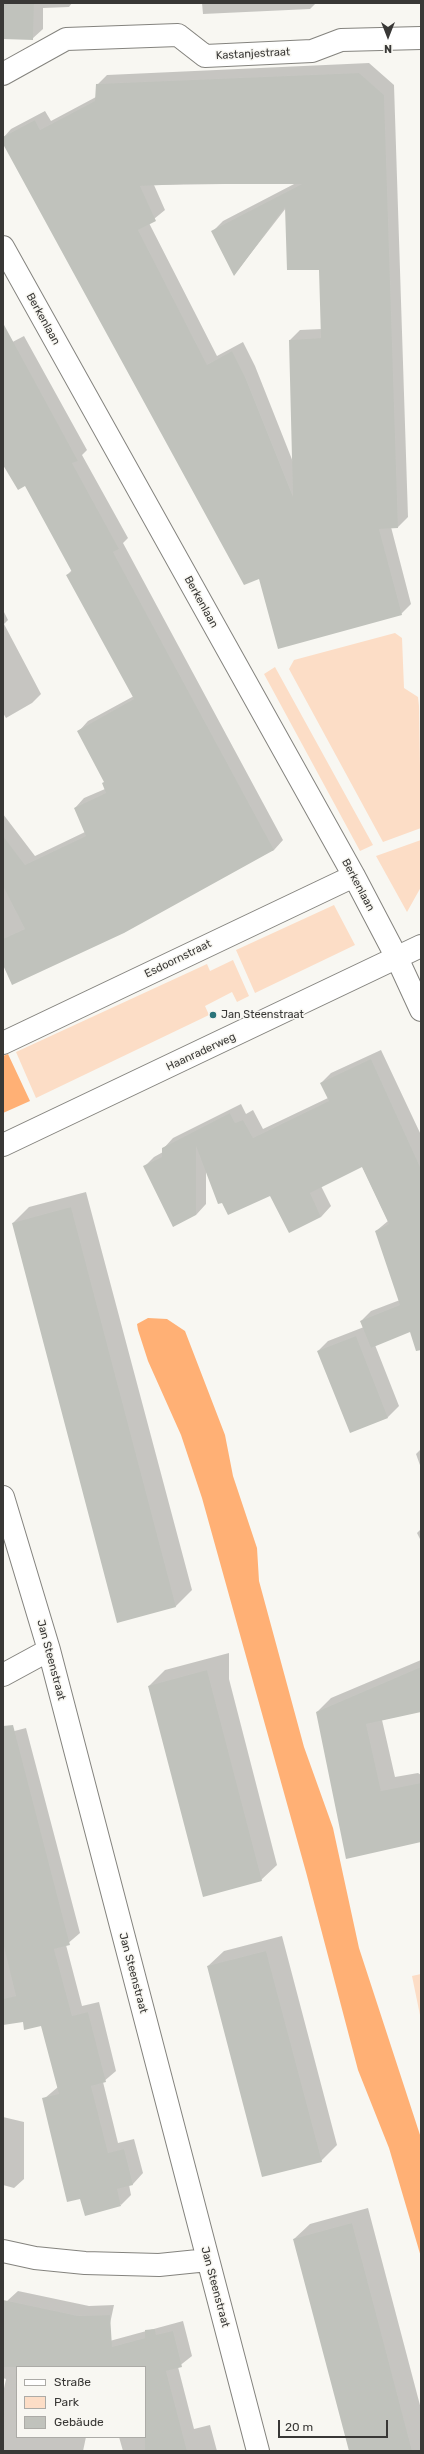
<!DOCTYPE html>
<html>
<head>
<meta charset="utf-8">
<style>
  body { margin:0 }
  #map { position:relative; width:424px; height:2454px; overflow:hidden; background:#f8f7f2; font-family:Rubik,sans-serif }
  canvas { display:block }
  .frame { position:absolute; inset:0; border:4px solid #393836; pointer-events:none }
  .legend { position:absolute; left:16px; top:2366px; width:130px; height:72px; box-sizing:border-box; background:#f8f7f2; border:1px solid #acaba7; margin:0; padding:5px 7px; list-style:none; font-size:12px; color:#393836 }
  .legend li { display:flex; align-items:center; gap:8px; height:20px }
  .legend b { width:20px; border:1px solid #acaba7 }
  .north { position:absolute; left:368px; top:16px; width:40px; height:40px; -webkit-text-stroke:3px #f8f7f2; paint-order:stroke; rotate:180deg; font-size:11px; font-weight:700; line-height:16px; text-align:center; color:#393836 }
  .north::after { content:''; display:block; margin:auto; width:14px; height:18px; background:#393836; clip-path:polygon(50% 0,100% 100%,50% 72%,0 100%) }
  .scale { position:absolute; left:278px; top:2420px; width:110px; height:18px; box-sizing:border-box; border:2px solid #393836; border-top:0; padding-left:5px; font-size:12px; line-height:14px; white-space:nowrap; color:#393836; -webkit-text-stroke:3px #f8f7f2; paint-order:stroke }
</style>
</head>
<body>
<div id="map">
<canvas width="424" height="2454"></canvas>
<div class="frame"></div>
<ul class="legend">
<li><b style="height:5px;background:#fff"></b>Straße</li>
<li><b style="height:11px;background:#fcddc6"></b>Park</li>
<li><b style="height:11px;background:#c0c2bc"></b>Gebäude</li>
</ul>
<div class="north">N</div>
<div class="scale">20 m</div>
</div>
<script>
const c = document.querySelector('canvas').getContext('2d');
c.lineJoin = 'round';
function fillPath(path, color) { c.fillStyle = color; c.fill(path, 'evenodd'); }
const poly = rows => new Path2D(rows.map(r => 'M' + r).join(''));
function stroke(path, color, width, dash) { c.strokeStyle = color; c.lineWidth = width; c.lineCap = dash ? 'butt' : 'round'; c.setLineDash(dash || []); c.stroke(path); }
function write(font, color, halo, rows, align = 'center') {
  c.font = font + ' Rubik,sans-serif'; c.lineWidth = 3; c.setLineDash([]); c.textBaseline = 'middle'; c.strokeStyle = halo; c.fillStyle = color; for (const [text, x, y, turn = 0] of rows) {
    c.save(); c.translate(x, y); c.rotate((+turn || 0) * Math.PI / 180); c.textAlign = isNaN(turn) ? turn : align; if (halo) c.strokeText(text, 0, 0); c.fillText(text, 0, 0); c.restore();
  }
}
fillPath(poly([
  [395,633,402,638,404,688,418,697,419,706,421,828,383,842,289,669,294,660],
  [275,667,373,845,360,851,264,674],
  [421,840,421,887,407,912,376,856],
  [334,905,355,945,255,993,236,950],
  [233,960,249,996,237,1002,232,992,205,1006,209,1015,36,1098,16,1052,207,964,210,971],
  [421,1974,421,2020,412,1976]
]), '#fcddc6');
fillPath(poly([
  [8,1054,30,1101,3,1113,3,1056],
  [148,1318,167,1319,185,1331,225,1435,233,1476,257,1548,259,1581,304,1747,333,1828,359,1948,421,2138,421,2257,389,2148,358,2070,306,1872,202,1498,181,1435,148,1361,138,1330,137,1324]
]), '#ffb075');
fillPath(poly([
  [3,3,72,3,69,7,43,8,43,29,32,39,3,37],
  [202,3,316,3,310,9,203,14],
  [369,63,394,85,408,517,398,527,391,527,411,604,401,614,259,578,3,142,3,138,11,129,45,111,51,121,96,97,97,85,107,75],
  [296,183,223,221,213,231,234,275,286,208,320,269,322,329,300,330,290,340,293,462,255,366,243,342,217,356,149,223,165,210,154,185],
  [24,336,87,450,82,455,128,538,123,543,283,840,274,850,3,962,3,814,35,856,85,832,75,808,84,798,105,789,105,781,79,731,88,721,134,696,67,575,72,570,26,485,3,463,3,347],
  [3,610,8,620,4,624,41,694,32,703,6,718,3,713],
  [381,1050,421,1135,421,1326,375,1345,399,1406,388,1417,351,1432,318,1351,328,1341,364,1327,361,1321,371,1311,400,1300,376,1231,388,1221,362,1166,321,1186,331,1206,321,1217,206,1169,206,1204,196,1215,144,1167,154,1157,163,1152,163,1149,173,1138,241,1104,246,1114,253,1110,263,1129,328,1098,321,1083,331,1073],
  [86,1192,192,1590,176,1606,118,1622,13,1223,29,1207],
  [421,1449,421,1468,416,1454],
  [421,1529,421,1541,417,1533],
  [229,1653,229,1679,277,1865,261,1880,149,1686,165,1670],
  [421,1660,421,1711,382,1720,395,1777,418,1773,421,1775,421,1841,317,1712,331,1698],
  [26,1728,80,1933,66,1945,82,2006,99,2002,116,2071,103,2082,118,2143,134,2139,143,2173,133,2184,129,2185,131,2195,121,2205,45,2098,58,2087,42,2024,23,2021,3,2001,3,1734],
  [282,1936,337,2145,321,2161,208,1966,224,1951],
  [3,2117,24,2122,24,2179,14,2188,3,2185],
  [368,2208,421,2409,421,2451,350,2451,294,2239,310,2224],
  [18,2291,89,2306,114,2305,106,2342,183,2321,192,2356,178,2367,194,2429,210,2425,217,2451,123,2451,119,2437,145,2437,145,2367,17,2367,17,2437,86,2437,83,2451,3,2451,3,2393,6,2379,3,2378,3,2320,7,2301]
]), '#0003');
fillPath(poly([
  [3,3,34,3,33,40,3,39],
  [359,73,384,95,398,528,379,529,402,615,278,649,259,579,244,585,3,144,3,137,35,120,40,130,95,101,96,84],
  [184,184,302,184,211,231,234,276,285,207,287,270,319,270,321,338,289,340,293,497,245,377,232,351,207,365,138,230,156,221,140,186],
  [3,323,78,461,72,463,119,549,113,552,274,850,124,933,12,985,3,965,3,939,25,929,3,886,3,836,25,865,86,836,74,808,106,793,102,783,104,782,77,731,134,699,66,575,72,572,25,486,18,490,3,465],
  [371,1059,421,1169,421,1350,416,1351,410,1332,371,1348,360,1321,400,1305,375,1231,389,1224,362,1167,310,1193,321,1217,289,1233,270,1196,228,1215,222,1203,218,1204,196,1146,196,1215,173,1227,143,1166,162,1157,162,1148,230,1113,235,1123,243,1120,253,1138,329,1101,320,1083],
  [71,1207,176,1607,117,1623,12,1223],
  [356,1336,388,1418,350,1433,317,1351],
  [421,1667,421,1712,366,1724,381,1791,421,1783,421,1842,346,1859,316,1712],
  [207,1670,262,1881,203,1897,148,1686],
  [13,1725,70,1945,54,1949,72,2016,88,2012,106,2082,91,2086,108,2153,124,2149,133,2185,117,2189,121,2206,85,2216,80,2199,67,2202,42,2098,59,2094,41,2026,24,2030,23,2022,3,2025,3,1999,16,1996,3,1943,3,1726],
  [266,1951,322,2162,262,2177,207,1966],
  [352,2223,379,2325,412,2451,349,2451,293,2239],
  [3,2300,78,2316,110,2315,112,2347,145,2338,145,2330,155,2329,156,2335,173,2331,182,2367,166,2371,187,2451,145,2451,145,2367,3,2367]
]), '#c0c2bc');
const minor = poly([
  [3,74,66,39,178,35,205,56,312,51,341,40,421,38],
  [3,247,354,876,397,958,421,1010],
  [3,1043,354,876],
  [3,1497,49,1650,258,2451],
  [3,1675,49,1650],
  [3,2251,35,2258,85,2263,159,2265,208,2260]
]);
const tertiary = poly([
  [3,1145,421,946]
]);
stroke(minor, '#84837e', 24);
stroke(tertiary, '#84837e', 24);
stroke(minor, '#fff', 22);
stroke(tertiary, '#fff', 22);
for (const [x, y, r, color] of [
  [213,1015,4,"#2a747a"]
]) { const dot = new Path2D(); dot.arc(x, y, r, 0, 2 * Math.PI); c.fillStyle = color; c.fill(dot); stroke(dot, '#f8f7f2', 1.5); }
write('11px', '#393836', '#f8f7f2', [
  ["Kastanjestraat",253,54,-3],
  ["Berkenlaan",43,319,61],
  ["Berkenlaan",201,602,61],
  ["Berkenlaan",358,885,62],
  ["Esdoornstraat",178,959,-26],
  ["Haanraderweg",201,1052,-25],
  ["Jan Steenstraat",51,1660,75],
  ["Jan Steenstraat",133,1973,75],
  ["Jan Steenstraat",215,2287,75]
]);
write('11px', '#393836', '#f8f7f2', [
  ["Jan Steenstraat",221,1015]
], 'left');
</script>
</body>
</html>
